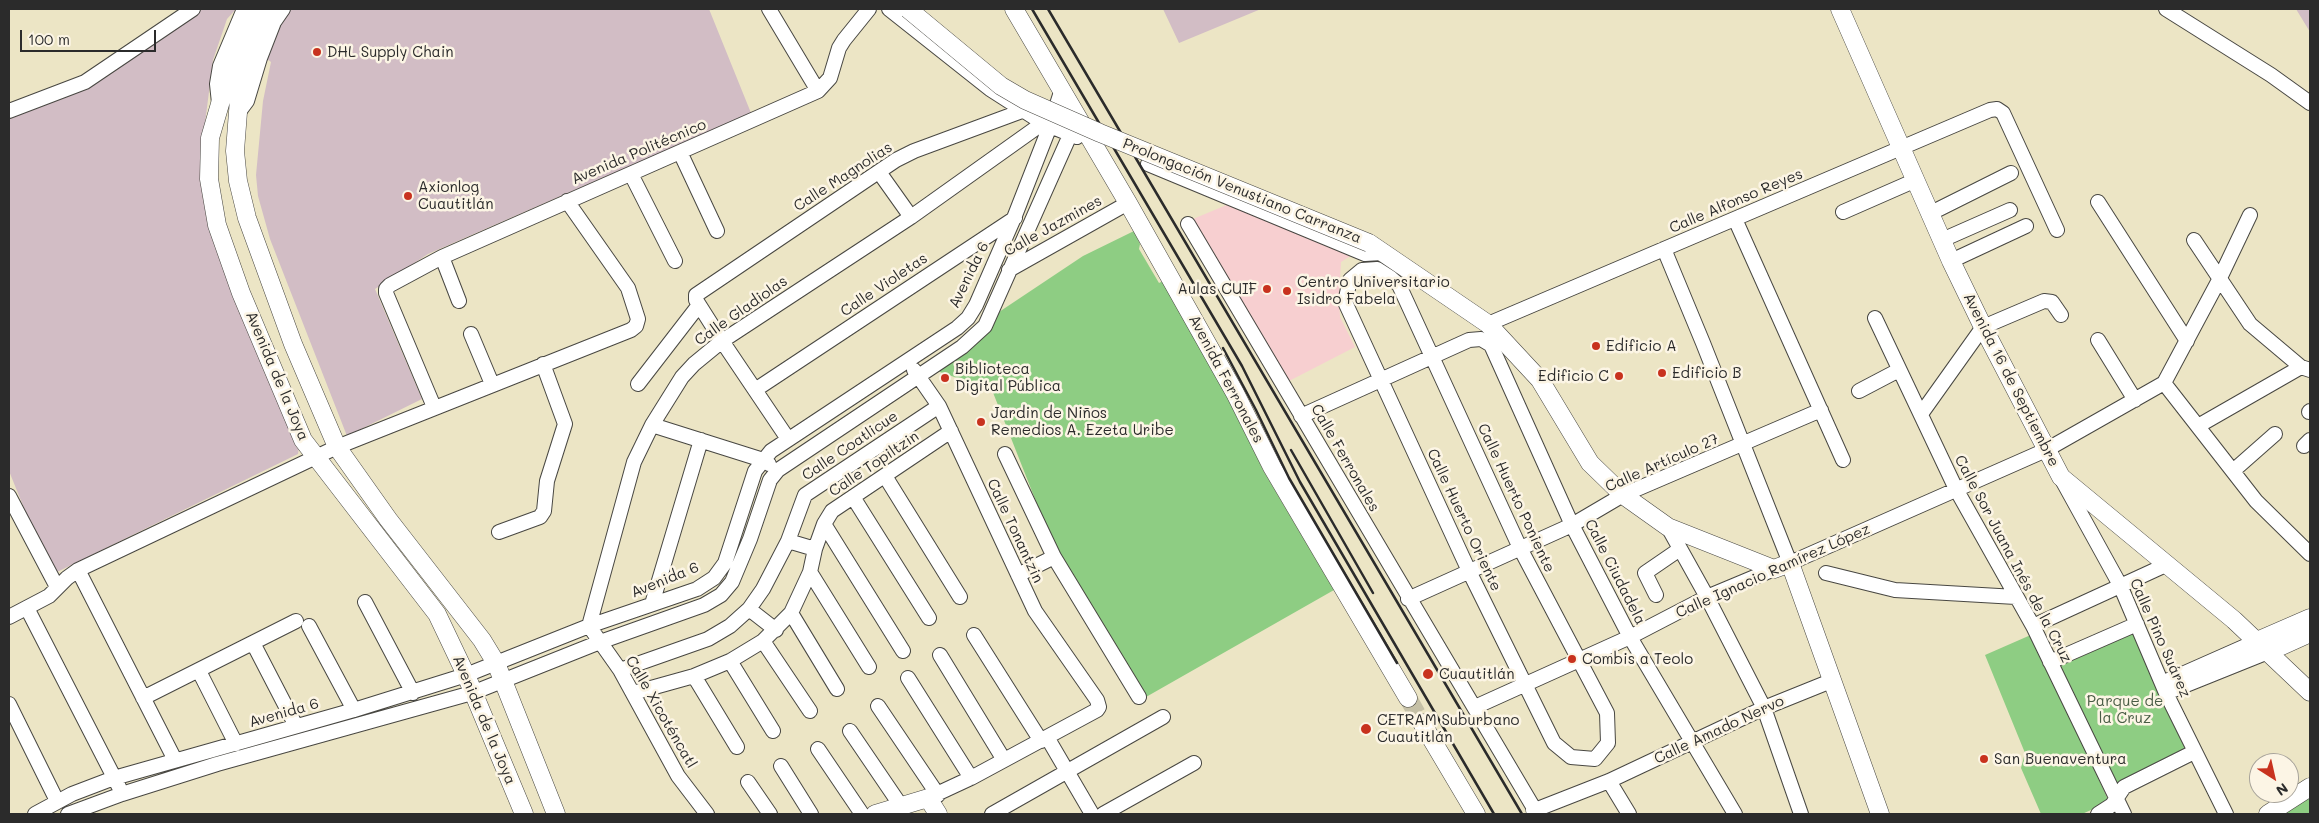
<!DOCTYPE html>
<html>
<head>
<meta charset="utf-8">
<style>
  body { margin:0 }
  #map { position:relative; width:2319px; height:823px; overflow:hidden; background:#ece5c5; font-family:Mali,sans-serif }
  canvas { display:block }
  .frame { position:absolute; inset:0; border:10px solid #2b2b2b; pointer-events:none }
  .north { position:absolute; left:2249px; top:753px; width:50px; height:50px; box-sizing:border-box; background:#fcf5e5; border:1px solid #a8a49b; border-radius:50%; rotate:145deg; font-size:14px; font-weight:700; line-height:20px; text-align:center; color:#2b2b2b }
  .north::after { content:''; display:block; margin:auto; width:18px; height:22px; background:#c8321e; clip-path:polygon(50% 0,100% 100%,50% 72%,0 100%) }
  .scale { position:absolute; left:20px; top:30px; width:136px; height:22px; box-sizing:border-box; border:2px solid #2b2b2b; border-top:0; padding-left:6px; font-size:15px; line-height:18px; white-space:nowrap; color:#2b2b2b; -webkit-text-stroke:4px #fcf5e5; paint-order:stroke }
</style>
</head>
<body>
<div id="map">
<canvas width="2319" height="823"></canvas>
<div class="frame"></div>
<div class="north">N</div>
<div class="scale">100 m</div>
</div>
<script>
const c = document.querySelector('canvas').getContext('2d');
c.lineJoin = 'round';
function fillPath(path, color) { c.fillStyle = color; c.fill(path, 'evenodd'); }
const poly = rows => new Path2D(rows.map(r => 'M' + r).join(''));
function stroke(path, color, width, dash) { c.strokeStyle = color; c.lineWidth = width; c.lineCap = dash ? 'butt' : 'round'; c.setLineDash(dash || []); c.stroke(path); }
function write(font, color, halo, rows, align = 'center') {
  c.font = font + ' Mali,sans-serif'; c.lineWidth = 5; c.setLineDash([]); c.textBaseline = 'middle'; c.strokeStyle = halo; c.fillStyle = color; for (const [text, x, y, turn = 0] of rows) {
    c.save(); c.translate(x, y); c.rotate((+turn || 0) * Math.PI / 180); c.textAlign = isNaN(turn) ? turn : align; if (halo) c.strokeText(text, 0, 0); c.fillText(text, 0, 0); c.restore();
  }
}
fillPath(poly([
  [1229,204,1352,255,1341,262,1339,297,1340,317,1355,347,1289,381,1193,219]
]), '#f7cfd0');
fillPath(poly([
  [201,9,236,9,227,19,213,60,203,139,207,220,299,447,298,454,57,572,28,518,9,471,9,114,81,87],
  [289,9,709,9,751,113,428,254,375,289,422,399,347,436,270,239,258,196,256,175,263,101,271,62,267,59,284,17],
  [1163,9,1261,9,1179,43],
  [2296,9,2310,9,2310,32]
]), '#d2bdc5');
fillPath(poly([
  [1134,231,1140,244,1139,249,1159,283,1163,281,1235,407,1263,470,1334,590,1146,697,1052,542,992,390,937,371,991,325,999,312,1083,256],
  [2133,633,2189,750,2116,785,2060,666],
  [2033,634,2109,802,2082,814,2041,814,2021,768,2025,753,1985,655],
  [2310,792,2310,814,2268,814]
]), '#8ecd83');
stroke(poly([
  [1408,698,1422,723]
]), '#c5c0a6', 18, [18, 9]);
const minor = poly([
  [769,9,818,91],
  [889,9,990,89,1043,123,1077,137],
  [2166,9,2271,75,2310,103],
  [219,103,217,84,220,66,244,9],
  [9,111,85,82,193,9],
  [238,113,247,101,260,58,274,22,283,9],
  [680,152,717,231],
  [1148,164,1365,254,1382,253],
  [879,172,911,217],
  [631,174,675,261],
  [2098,202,2187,341],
  [1843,212,1916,180],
  [1931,213,2011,173],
  [1735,219,1843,460],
  [1188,224,1535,810,1609,781,1764,708,1831,681],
  [1942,240,2010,210],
  [2194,240,2250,324,2301,367,2310,370],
  [1664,249,1703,343,1790,563,2046,450,2164,383,2219,280,2250,215],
  [442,257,459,301],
  [1951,261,2026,226],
  [1377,269,1391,278,1399,285,1520,548,1607,713,1608,743,1595,759,1571,757,1554,743,1469,571,1345,302,1350,280,1362,270,1377,269],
  [1009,270,1128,203],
  [1875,318,1956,489,2033,626,2124,814],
  [1488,324,1990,110,1997,109,2003,113,2057,230],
  [471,334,492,384],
  [2098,340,2135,400],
  [914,370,939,406,1035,611,1097,700,1099,707,1097,710,971,778,928,798],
  [2164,383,2256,501,2310,554],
  [638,384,699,305],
  [755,390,1015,218],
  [1859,391,1899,370],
  [434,407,386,293,386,289,390,285,442,257,818,91,830,78,839,48,844,40,869,9],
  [2309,412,2310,411],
  [1921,414,1983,327,2044,301,2052,302,2061,315],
  [1301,416,1469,340,1481,339,1491,345,1572,525,1630,637,1735,814],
  [652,425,763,460,769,464],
  [2198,426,2301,367],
  [788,439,722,341,696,300,696,295,896,160,914,151,1022,111],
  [2304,446,2310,440],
  [1005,454,1054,557,1139,697],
  [2233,471,2275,434],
  [885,476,960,597],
  [2061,478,2120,585,2166,693,2226,814],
  [9,496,57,587],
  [853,497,929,618],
  [824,524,903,651],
  [1668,527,1707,597,1764,708,1801,814],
  [499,532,540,517,544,511,547,481,565,424,543,364],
  [788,541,815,549],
  [78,570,175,760],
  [810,572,869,667],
  [1826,573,1895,590,2016,597],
  [1018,575,1054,557],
  [1656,595,1645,573,1680,549],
  [1408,599,1572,525,1623,495,1821,410],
  [365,602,413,693],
  [652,604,701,440],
  [27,608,119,787],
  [749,609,776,630],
  [791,613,837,689],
  [9,617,49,596,67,578,78,570,337,447,631,330,636,326,638,319,628,288,567,201],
  [309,626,354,710],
  [2033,626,2168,564],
  [974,635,1041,741],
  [763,641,810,711],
  [253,643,296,726],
  [940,655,1004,760],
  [730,661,773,731],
  [2050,662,2137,624],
  [620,670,708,639,730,626,749,609,763,589,788,541,805,495,939,406],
  [199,671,236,744],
  [694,676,737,747],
  [908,678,971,778],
  [2162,683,2257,641],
  [633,693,694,676,730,661,763,641,791,613,810,572,815,549,824,524,832,511,951,431],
  [2166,693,2268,652],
  [143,698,296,621],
  [9,704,57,801],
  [878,706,938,795],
  [1475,707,1630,637,1707,597,1774,569],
  [850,731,901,806],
  [1047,737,1092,814],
  [818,749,862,814],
  [781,766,811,814],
  [1609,781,1629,814],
  [748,782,770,814],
  [35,814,72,794,114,778,354,710,466,675,589,626,697,589,714,578,725,563,755,471,771,451,957,328,968,318,976,305,1014,218,1050,126,1062,89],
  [68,814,122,794,217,764,472,693,600,642,704,605,721,595,732,582,750,539,770,480,778,470,962,347,985,326,1070,135,1076,113],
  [707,814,678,776,620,670,589,626,634,462,652,425,682,377,694,364,722,341,911,217,1043,123],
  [992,814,1163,717],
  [1103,814,1194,763],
  [2098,814,2112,805,2124,787,2194,752]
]);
const major = poly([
  [257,9,235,53,210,138,209,179,217,225,241,293,303,440,437,614,466,675,524,814],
  [269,9,246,62,240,86,235,151,238,181,247,218,293,344,337,447,388,519,482,640,496,663,556,814],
  [1014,9,1128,203,1235,393,1272,467,1408,698],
  [1840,9,1951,261,1983,327,2061,477,2234,620,2310,692],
  [1369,243,1488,324,1540,380,1590,463,1623,495,1668,527,1774,569,1790,563,1880,814],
  [2257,641,2310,618],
  [2268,652,2310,633],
  [1422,723,1476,814],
  [1535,810,1537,814],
  [875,814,928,798,938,814],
  [2268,814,2310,787]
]);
stroke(minor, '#484742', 16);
stroke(major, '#484742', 19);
stroke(minor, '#fff', 14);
stroke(major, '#fff', 18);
stroke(poly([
  [1032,9,1242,366,1300,482,1494,814],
  [1048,9,1522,814],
  [1223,348,1256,410,1289,478,1397,663],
  [1291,450,1373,593]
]), '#2b2b2b', 2.5);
const majorBridge = poly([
  [908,9,1001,86,1025,100,1100,133,1369,243]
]);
stroke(majorBridge, '#484742', 19, []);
stroke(majorBridge, '#fff', 18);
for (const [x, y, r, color] of [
  [317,52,5,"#c8321e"],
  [408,196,5,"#c8321e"],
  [1267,289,5,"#c8321e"],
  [1287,291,5,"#c8321e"],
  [1596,346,5,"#c8321e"],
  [1662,373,5,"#c8321e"],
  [1619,376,5,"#c8321e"],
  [945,378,5,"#c8321e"],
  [981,422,5,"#c8321e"],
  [1572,659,5,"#c8321e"],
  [1428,674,6,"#c8321e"],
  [1366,729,6,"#c8321e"],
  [1984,759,5,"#c8321e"]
]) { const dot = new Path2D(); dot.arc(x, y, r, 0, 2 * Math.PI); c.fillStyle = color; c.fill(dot); stroke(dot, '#fcf5e5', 2); }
write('15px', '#2b2b2b', '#fcf5e5', [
  ["DHL Supply Chain",327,52],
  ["Axionlog",418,187],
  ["Cuautitlán",418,204],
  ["Centro Universitario",1297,282],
  ["Isidro Fabela",1297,299],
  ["Aulas CUIF",1257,289,"right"],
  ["Edificio A",1606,346],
  ["Biblioteca",955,369],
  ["Digital Pública",955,386],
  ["Edificio B",1672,373],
  ["Edificio C",1609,376,"right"],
  ["Jardin de Niños",991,413],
  ["Remedios A. Ezeta Uribe",991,430],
  ["Combis a Teolo",1582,659],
  ["Cuautitlán",1439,674],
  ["CETRAM Suburbano",1377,720],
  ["Cuautitlán",1377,737],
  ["San Buenaventura",1994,759]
], 'left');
write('15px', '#2b2b2b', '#fcf5e5', [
  ["Avenida Politécnico",639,152,-23],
  ["Calle Magnolias",843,177,-33],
  ["Prolongación Venustiano Carranza",1242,191,22],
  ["Calle Alfonso Reyes",1736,201,-23],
  ["Calle Jazmines",1053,226,-29],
  ["Avenida 6",969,275,-64],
  ["Calle Violetas",884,285,-34],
  ["Calle Gladiolas",741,311,-35],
  ["Avenida de la Joya",277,376,67],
  ["Avenida Ferronales",1226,379,62],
  ["Avenida 16 de Septiembre",2011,380,63],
  ["Calle Coatlicue",850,446,-34],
  ["Calle Ferronales",1345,458,60],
  ["Calle Artículo 27",1662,463,-24],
  ["Calle Topiltzin",874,464,-34],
  ["Calle Huerto Poniente",1516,498,65],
  ["Calle Huerto Oriente",1464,520,65],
  ["Calle Tonantzin",1015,531,65],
  ["Calle Sor Juana Inés de la Cruz",2013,559,62],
  ["Calle Ignacio Ramírez López",1773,571,-24],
  ["Calle Ciudadela",1615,572,63],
  ["Avenida 6",665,580,-22],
  ["Calle Pino Suárez",2160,638,66],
  ["Calle Xicoténcatl",661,712,60],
  ["Avenida 6",284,713,-16],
  ["Avenida de la Joya",484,720,67],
  ["Calle Amado Nervo",1719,730,-25]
]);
write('15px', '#495c45', '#fcf5e5', [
  ["Parque de",2125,701],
  ["la Cruz",2125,718]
]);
</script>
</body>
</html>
